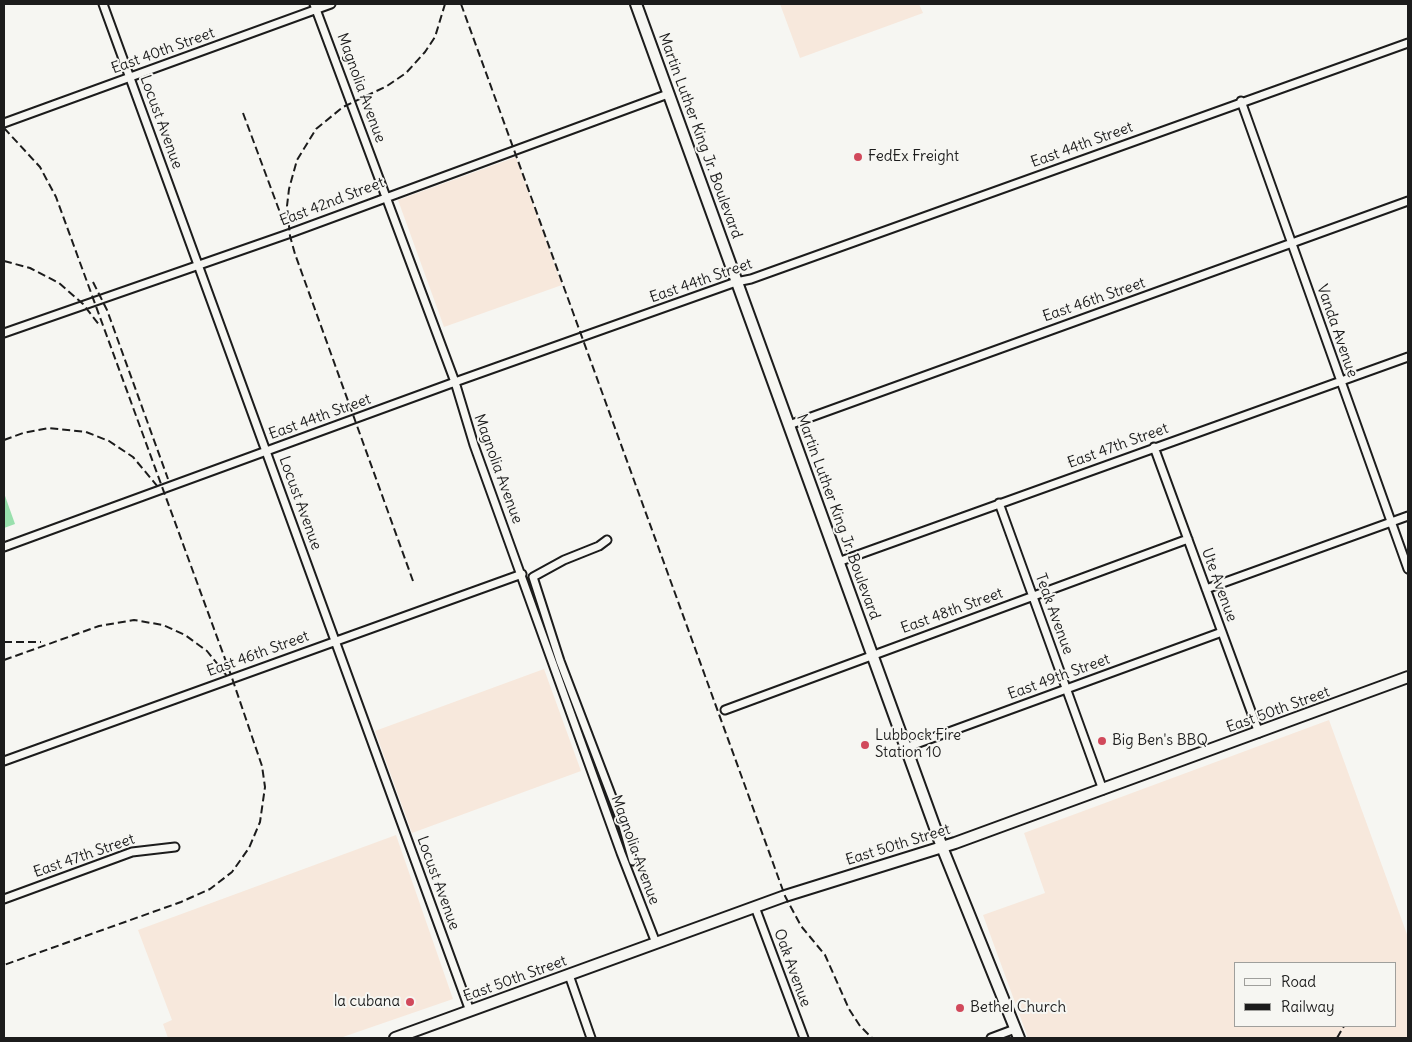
<!DOCTYPE html>
<html>
<head>
<meta charset="utf-8">
<style>
  body { margin:0 }
  #map { position:relative; width:1412px; height:1042px; overflow:hidden; background:#f6f6f2; font-family:Delius,sans-serif }
  canvas { display:block }
  .frame { position:absolute; inset:0; border:5px solid #1c1c1c; pointer-events:none }
  .legend { position:absolute; left:1234px; top:962px; width:162px; height:65px; box-sizing:border-box; background:#f6f6f2; border:1px solid #9f9f9c; margin:0; padding:6px 9px; list-style:none; font-size:15px; color:#1c1c1c }
  .legend li { display:flex; align-items:center; gap:10px; height:25px }
  .legend b { width:25px; border:1px solid #9f9f9c }
</style>
</head>
<body>
<div id="map">
<canvas width="1412" height="1042"></canvas>
<div class="frame"></div>
<ul class="legend">
<li><b style="height:6px;background:#f6f6f2"></b>Road</li>
<li><b style="height:6px;background:#1c1c1c"></b>Railway</li>
</ul>
</div>
<script>
const c = document.querySelector('canvas').getContext('2d');
c.lineJoin = 'round';
function fillPath(path, color) { c.fillStyle = color; c.fill(path, 'evenodd'); }
const poly = rows => new Path2D(rows.map(r => 'M' + r).join(''));
function stroke(path, color, width, dash) { c.strokeStyle = color; c.lineWidth = width; c.lineCap = dash ? 'butt' : 'round'; c.setLineDash(dash || []); c.stroke(path); }
function write(font, color, halo, rows, align = 'center') {
  c.font = font + ' Delius,sans-serif'; c.lineWidth = 4; c.setLineDash([]); c.textBaseline = 'middle'; c.strokeStyle = halo; c.fillStyle = color; for (const [text, x, y, turn = 0] of rows) {
    c.save(); c.translate(x, y); c.rotate((+turn || 0) * Math.PI / 180); c.textAlign = isNaN(turn) ? turn : align; if (halo) c.strokeText(text, 0, 0); c.fillText(text, 0, 0); c.restore();
  }
}
fillPath(poly([
  [780,4,919,4,923,13,800,58],
  [516,157,562,285,444,327,398,200],
  [544,669,581,771,412,833,375,731],
  [1329,720,1408,937,1408,1038,1028,1038,983,915,1045,893,1024,833],
  [1396,963,1396,1026,1236,1026,1236,963],
  [396,835,453,999,340,1038,168,1038,163,1024,172,1020,138,930]
]), '#f7e8dc');
fillPath(poly([
  [4,493,15,524,4,528]
]), '#99e0ad');
const street = poly([
  [103,4,470,1011],
  [314,4,455,382,474,445,621,853,656,943],
  [1241,101,1408,569],
  [4,123,331,4],
  [4,333,288,234,668,94],
  [789,425,1408,201],
  [1154,447,1259,733],
  [999,503,1103,790],
  [607,540,599,546,564,560,533,577,560,661,623,826,633,861],
  [4,547,455,382,736,282,751,279,1408,43],
  [838,562,1408,357],
  [1206,589,1408,516],
  [725,710,1188,539],
  [905,748,1222,632],
  [4,761,522,574],
  [4,899,132,852,175,847],
  [755,907,804,1038],
  [569,975,591,1038],
  [991,1038,1015,1029]
]);
const secondary = poly([
  [636,4,942,847,1019,1038],
  [395,1038,785,896,955,843,1408,677]
]);
stroke(street, '#1c1c1c', 11);
stroke(secondary, '#1c1c1c', 14);
stroke(street, '#f6f6f2', 7);
stroke(secondary, '#f6f6f2', 10);
stroke(poly([
  [461,4,785,896,801,926,825,955,849,1009,860,1026,872,1038],
  [243,113,285,226],
  [4,128,40,167,56,197,232,678,262,766,265,787,260,822,249,848,232,872,210,889,181,902,4,965],
  [4,261,30,268,59,283,83,304,100,326],
  [93,282,107,310,168,479],
  [4,440,23,433,49,428,86,432,109,441,133,457,158,487],
  [413,581,295,254,290,236,287,206,289,189,297,160,316,129,343,107,387,86,406,73,425,52,435,37,445,4],
  [4,642,41,642],
  [4,660,99,626,134,620,163,625,185,635,207,651,227,676],
  [1337,1038,1344,1026]
]), '#1c1c1c', 2, [8, 4]);
for (const [x, y, r, color] of [
  [858,157,5,"#d1495b"],
  [1102,741,5,"#d1495b"],
  [865,745,5,"#d1495b"],
  [410,1002,5,"#d1495b"],
  [960,1008,5,"#d1495b"]
]) { const dot = new Path2D(); dot.arc(x, y, r, 0, 2 * Math.PI); c.fillStyle = color; c.fill(dot); stroke(dot, '#f6f6f2', 2); }
write('15px', '#1c1c1c', '#f6f6f2', [
  ["East 40th Street",163,51,-20],
  ["Magnolia Avenue",361,88,70],
  ["Locust Avenue",161,122,70],
  ["Martin Luther King Jr. Boulevard",700,136,70],
  ["East 44th Street",1082,145,-20],
  ["East 42nd Street",332,202,-21],
  ["East 44th Street",701,281,-19],
  ["East 46th Street",1094,300,-19],
  ["Vanda Avenue",1337,331,71],
  ["East 44th Street",320,417,-20],
  ["East 47th Street",1118,446,-20],
  ["Magnolia Avenue",498,469,70],
  ["Locust Avenue",300,503,70],
  ["Martin Luther King Jr. Boulevard",838,517,70],
  ["Ute Avenue",1219,585,70],
  ["East 48th Street",952,611,-20],
  ["Teak Avenue",1054,614,70],
  ["East 46th Street",258,654,-20],
  ["East 49th Street",1059,677,-20],
  ["East 50th Street",1278,710,-20],
  ["East 50th Street",898,845,-17],
  ["Magnolia Avenue",635,850,70],
  ["East 47th Street",84,856,-19],
  ["Locust Avenue",438,883,70],
  ["Oak Avenue",792,968,70],
  ["East 50th Street",515,979,-20]
]);
write('15px', '#1c1c1c', '#f6f6f2', [
  ["FedEx Freight",868,157],
  ["Lubbock Fire",875,736],
  ["Station 10",875,753],
  ["Big Ben's BBQ",1112,741],
  ["la cubana",400,1002,"right"],
  ["Bethel Church",970,1008]
], 'left');
</script>
</body>
</html>
